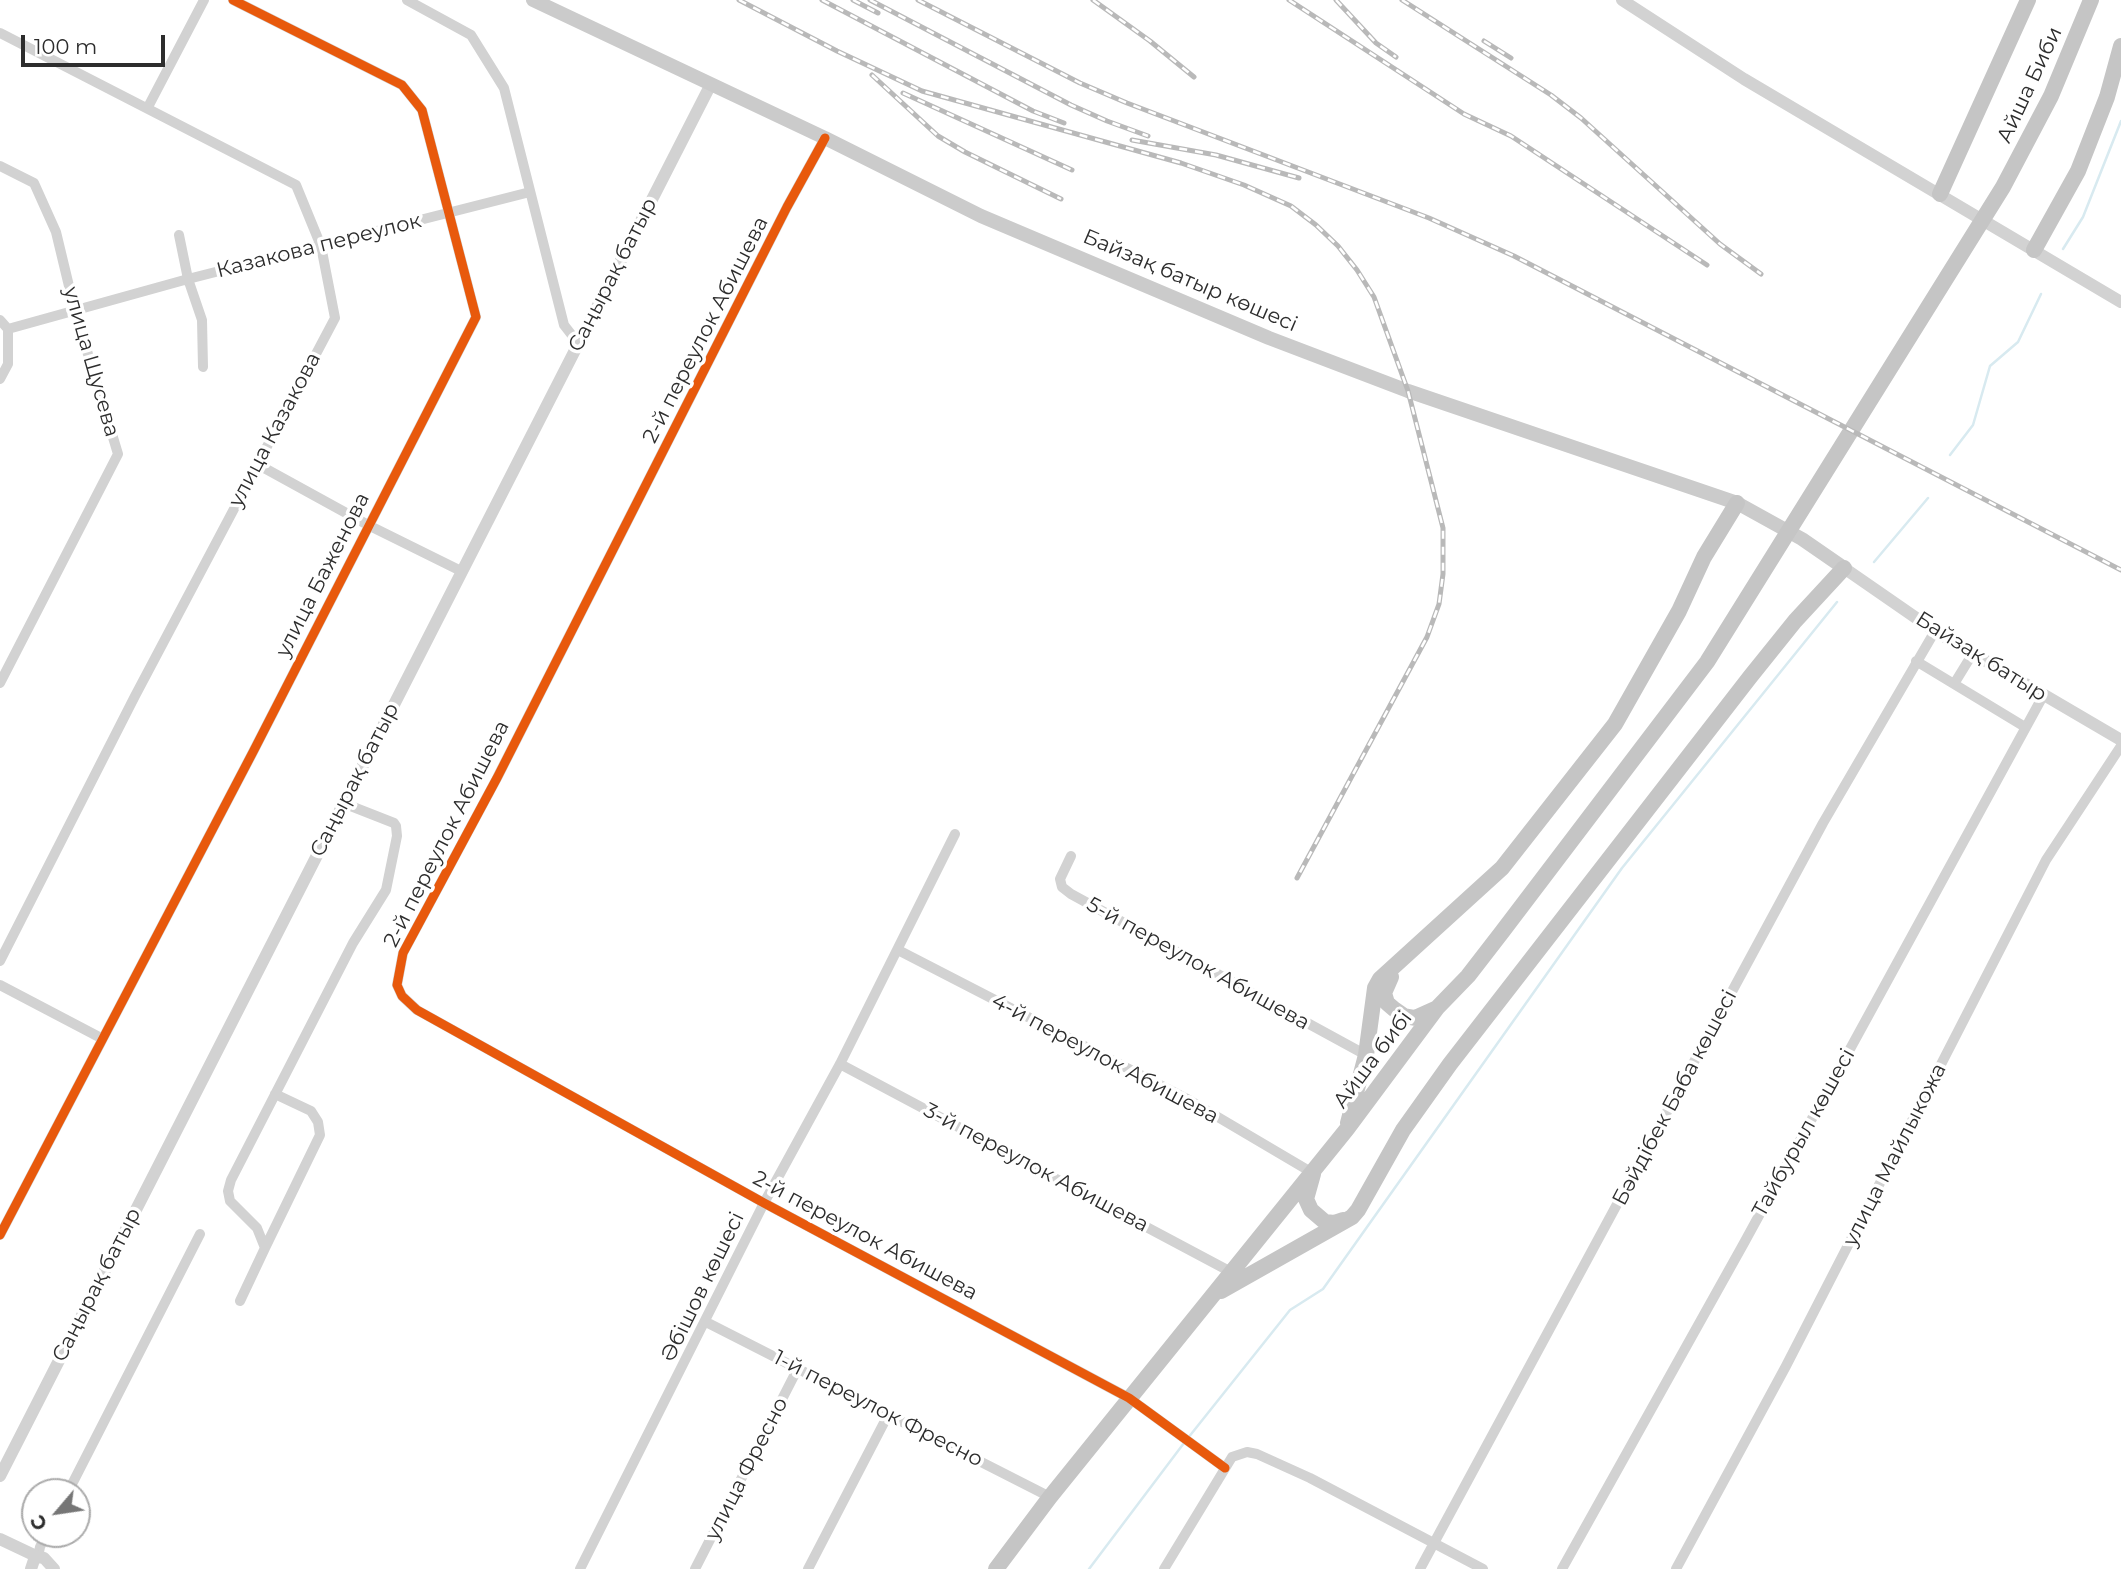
<!DOCTYPE html>
<html>
<head>
<meta charset="utf-8">
<style>
  body { margin:0 }
  #map { position:relative; width:2121px; height:1569px; overflow:hidden; background:#fff; font-family:Montserrat,sans-serif }
  canvas { display:block }
  .north { position:absolute; left:21px; top:1478px; width:70px; height:70px; box-sizing:border-box; background:#fff; border:2px solid #ababab; border-radius:50%; rotate:241deg; font-size:19px; font-weight:700; line-height:28px; text-align:center; color:#2d2d2d }
  .north::after { content:''; display:block; margin:auto; width:24px; height:32px; background:#767676; clip-path:polygon(50% 0,100% 100%,50% 72%,0 100%) }
  .scale { position:absolute; left:21px; top:35px; width:144px; height:32px; box-sizing:border-box; border:4px solid #2d2d2d; border-top:0; padding-left:9px; font-size:21px; line-height:24px; white-space:nowrap; color:#2d2d2d; -webkit-text-stroke:5px #fff; paint-order:stroke }
</style>
</head>
<body>
<div id="map">
<canvas width="2121" height="1569"></canvas>
<div class="north">С</div>
<div class="scale">100 m</div>
</div>
<script>
const c = document.querySelector('canvas').getContext('2d');
c.lineJoin = 'round';
const poly = rows => new Path2D(rows.map(r => 'M' + r).join(''));
function stroke(path, color, width, dash) { c.strokeStyle = color; c.lineWidth = width; c.lineCap = dash ? 'butt' : 'round'; c.setLineDash(dash || []); c.stroke(path); }
function write(font, color, halo, rows, align = 'center') {
  c.font = font + ' Montserrat,sans-serif'; c.lineWidth = 7; c.setLineDash([]); c.textBaseline = 'middle'; c.strokeStyle = halo; c.fillStyle = color; for (const [text, x, y, turn = 0] of rows) {
    c.save(); c.translate(x, y); c.rotate((+turn || 0) * Math.PI / 180); c.textAlign = isNaN(turn) ? turn : align; if (halo) c.strokeText(text, 0, 0); c.fillText(text, 0, 0); c.restore();
  }
}
stroke(poly([
  [2063,249,2083,217,2121,121],
  [1950,455,1973,425,1990,366,2018,342,2041,294],
  [1874,562,1928,498],
  [1188,1438,1290,1310,1323,1289,1622,868,1837,602],
  [1089,1569,1184,1443]
]), '#d8eaf0', 2.5);
stroke(poly([
  [407,0,471,35,504,88,564,325,578,343],
  [0,33,296,185,321,246,335,318,135,696,0,961],
  [148,107,204,0],
  [825,138,787,207,497,778,403,953,397,985,402,996,417,1010,764,1203,1129,1398,1225,1468],
  [0,166,34,183,56,232,75,311,118,454,0,683],
  [179,235,188,279,202,320,203,367],
  [0,320,8,329,8,364,0,379],
  [8,329,188,279,530,192],
  [257,464,368,525,461,571],
  [1916,661,2025,727],
  [1954,684,1973,653],
  [1071,856,1060,879,1062,887,1071,894,1366,1055],
  [898,950,1189,1100,1311,1172],
  [0,985,101,1038],
  [840,1064,1231,1272],
  [0,1235,253,752,476,317,422,110,402,85,233,0],
  [265,1248,320,1135,318,1122,311,1111,275,1094],
  [240,1301,265,1248,257,1228,230,1201,228,1191,231,1180,353,943,386,890,397,836,396,826,394,823,343,803],
  [706,1322,1050,1497],
  [68,1492,200,1234],
  [38,1557,40,1547,46,1534],
  [580,1569,764,1203,840,1064,955,834],
  [695,1569,798,1368],
  [808,1569,888,1415],
  [1164,1569,1232,1457,1247,1452,1257,1454,1310,1478,1483,1569],
  [1420,1569,1823,823,1935,631],
  [1562,1569,1744,1243,2043,696],
  [1676,1569,1786,1366,2046,860,2121,746]
]), '#d2d2d2', 10);
stroke(poly([
  [1622,0,1744,79,2121,302],
  [1844,568,1935,631,2121,740],
  [0,1476,711,84],
  [0,1539,38,1557],
  [31,1569,34,1560,38,1557,44,1558,54,1569]
]), '#d2d2d2', 12);
stroke(poly([
  [533,0,825,138,981,216,1269,338,1408,391,1737,503,1802,539,1844,568]
]), '#cbcbcb', 14);
stroke(poly([
  [1940,194,2028,0],
  [2034,250,2078,171,2107,97,2121,46],
  [1391,977,1384,993,1387,1003,1394,1009,1404,1016,1415,1018,1435,1009],
  [1348,1123,1366,1055,1375,988,1380,979,1502,868,1615,724,1679,611,1704,557,1737,503],
  [1313,1174,1306,1199,1311,1210,1325,1222,1334,1223,1343,1220],
  [1221,1291,1352,1217,1358,1210,1403,1130,1450,1064,1750,677,1795,621,1844,568],
  [996,1569,1050,1497,1347,1129,1437,1008,1468,976,1502,932,1707,662,2003,187,2051,96,2091,0]
]), '#c5c5c5', 16);
const rail = poly([
  [739,0,837,51,922,91,1181,163,1244,185,1291,206,1316,225,1338,246,1357,270,1374,297,1408,391,1443,528,1443,574,1439,604,1427,637,1297,878],
  [822,0,1033,111,1064,123],
  [853,0,878,13],
  [870,0,1071,105,1107,121,1148,136],
  [918,0,1080,83,1127,103,1429,218,1514,256,2121,570],
  [1093,0,1150,41,1194,77],
  [1289,0,1464,114,1511,136,1707,265],
  [1336,0,1376,43,1396,57],
  [1402,0,1551,95,1581,118,1720,244,1761,274],
  [1484,41,1511,58],
  [872,75,938,136,965,152,1061,199],
  [903,93,1072,170],
  [1132,140,1216,155,1299,178]
]);
stroke(rail, '#b9b9b9', 5);
stroke(rail, '#fff', 2.5, [8]);
stroke(poly([
  [825,138,787,207,497,778,403,953,397,985,402,996,417,1010,764,1203,1129,1398,1225,1468],
  [0,1235,253,752,476,317,422,110,402,85,233,0]
]), '#e8590c', 9);
write('21px', '#2d2d2d', '#fff', [
  ["Айша Биби",2030,85,-65],
  ["Казакова переулок",319,246,-14],
  ["Саңырақ батыр",613,275,-63],
  ["Байзақ батыр көшесі",1190,281,23],
  ["2-й переулок Абишева",706,330,-63],
  ["улица Щусева",91,362,74],
  ["улица Казакова",275,430,-62],
  ["улица Баженова",323,575,-63],
  ["Байзақ батыр",1981,657,32],
  ["Саңырақ батыр",355,780,-63],
  ["2-й переулок Абишева",447,834,-63],
  ["5-й переулок Абишева",1198,964,29],
  ["4-й переулок Абишева",1105,1059,28],
  ["Айша бибі",1373,1060,-53],
  ["Бәйдібек Баба көшесі",1675,1098,-62],
  ["Тайбурыл көшесі",1804,1133,-61],
  ["улица Майлыкожа",1895,1155,-63],
  ["3-й переулок Абишева",1036,1168,28],
  ["2-й переулок Абишева",865,1236,28],
  ["Саңырақ батыр",97,1285,-63],
  ["Әбішов көшесі",703,1287,-64],
  ["1-й переулок Фресно",878,1409,27],
  ["улица Фресно",747,1469,-63]
]);
</script>
</body>
</html>
